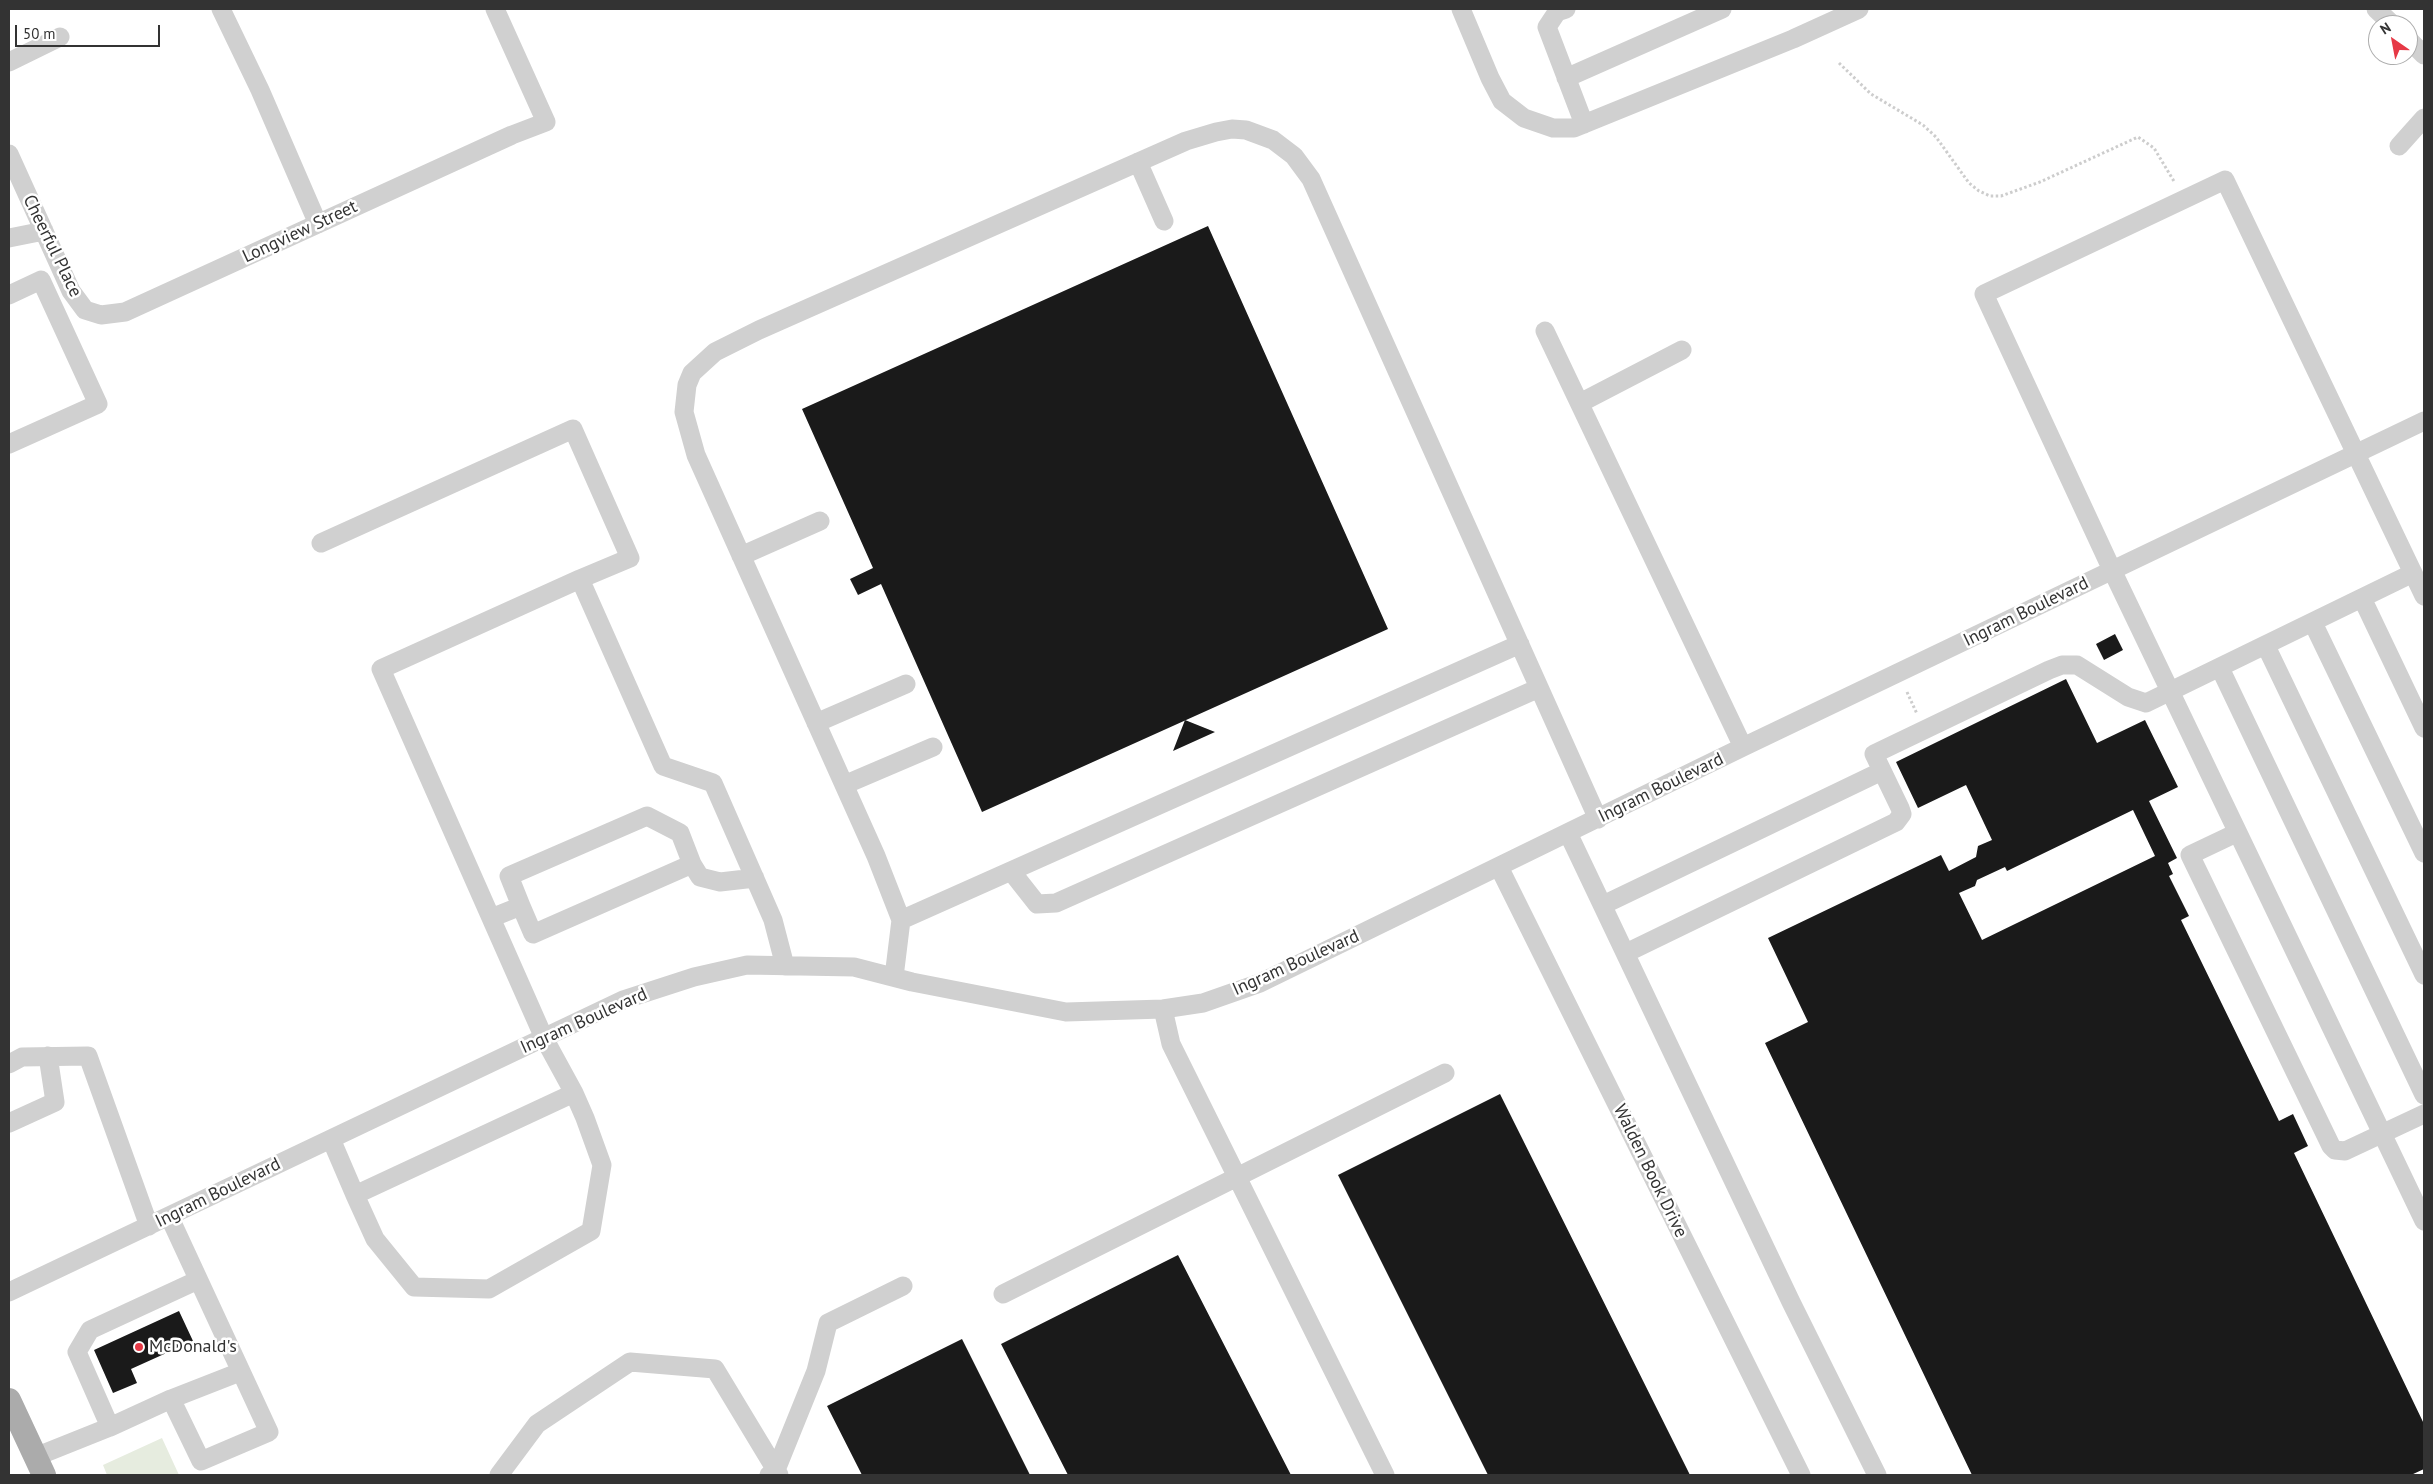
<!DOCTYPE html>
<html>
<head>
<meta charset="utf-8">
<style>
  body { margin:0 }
  #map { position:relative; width:2433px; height:1484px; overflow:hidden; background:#fff; font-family:"PT Sans",sans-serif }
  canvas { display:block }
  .frame { position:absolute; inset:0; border:10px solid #333; pointer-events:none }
  .north { position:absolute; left:2368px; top:15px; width:50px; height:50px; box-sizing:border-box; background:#fff; border:1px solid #adadad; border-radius:50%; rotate:327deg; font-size:14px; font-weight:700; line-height:20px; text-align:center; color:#333 }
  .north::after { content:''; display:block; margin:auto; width:18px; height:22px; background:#e63946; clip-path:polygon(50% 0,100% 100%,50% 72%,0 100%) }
  .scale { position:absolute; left:15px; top:25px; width:145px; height:22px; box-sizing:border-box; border:2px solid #333; border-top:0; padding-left:6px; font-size:15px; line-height:18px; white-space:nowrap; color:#333; -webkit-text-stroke:4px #fff; paint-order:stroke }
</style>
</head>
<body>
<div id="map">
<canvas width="2433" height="1484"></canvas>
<div class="frame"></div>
<div class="north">N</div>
<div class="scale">50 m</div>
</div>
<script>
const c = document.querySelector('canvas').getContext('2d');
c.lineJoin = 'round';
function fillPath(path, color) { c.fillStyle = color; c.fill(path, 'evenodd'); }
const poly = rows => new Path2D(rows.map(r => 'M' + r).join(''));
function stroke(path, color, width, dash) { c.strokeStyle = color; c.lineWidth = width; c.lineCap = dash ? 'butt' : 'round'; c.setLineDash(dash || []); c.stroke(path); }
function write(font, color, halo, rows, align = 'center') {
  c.font = font + ' "PT Sans",sans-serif'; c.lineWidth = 5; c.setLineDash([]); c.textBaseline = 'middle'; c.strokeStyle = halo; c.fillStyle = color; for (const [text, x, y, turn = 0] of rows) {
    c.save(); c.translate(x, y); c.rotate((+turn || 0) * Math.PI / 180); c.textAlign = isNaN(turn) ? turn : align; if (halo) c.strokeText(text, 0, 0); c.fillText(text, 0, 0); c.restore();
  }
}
fillPath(poly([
  [162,1438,179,1475,107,1475,103,1465]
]), '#e6ecdf');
fillPath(poly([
  [1208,226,1388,629,982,812,881,584,858,595,850,579,873,568,802,409],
  [2115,634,2123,650,2104,660,2096,644],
  [2066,679,2097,743,2145,720,2178,787,2149,801,2177,858,2168,863,2173,874,2169,876,2189,916,2181,920,2279,1121,2293,1114,2308,1146,2294,1153,2424,1424,2424,1469,2411,1475,1972,1475,1765,1043,1808,1022,1768,938,1941,855,1949,871,1976,857,1978,846,1992,840,1966,785,1918,808,1896,762],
  [2133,810,2155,856,1982,940,1959,893,1975,886,1977,880,2005,867,2007,871],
  [1185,720,1215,732,1173,751],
  [1500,1094,1690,1475,1488,1475,1338,1175],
  [1178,1255,1291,1475,1068,1475,1001,1344],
  [179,1311,193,1341,131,1369,137,1383,113,1393,94,1350],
  [962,1339,1030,1475,862,1475,827,1406]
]), '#1a1a1a');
stroke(poly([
  [1839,63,1871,94,1923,125,1936,137,1969,183,1979,191,1990,196,2001,196,2040,182,2138,137,2154,148,2175,183],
  [1907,692,1917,714]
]), '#cdcdcd', 3, [2.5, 2.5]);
stroke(poly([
  [221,9,260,90,318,224],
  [1461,9,1490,78,1502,101,1524,118,1553,128,1574,128,1793,39,1859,9],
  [1566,9,1557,12,1547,27,1584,124],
  [2376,9,2393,25],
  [2408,39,2424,55],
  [9,62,60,37],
  [1566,78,1722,9],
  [2399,146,2424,118],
  [9,154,71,291,85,310,101,315,125,312,512,135,546,122,495,9],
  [1138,162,1164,221],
  [9,238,44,231],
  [9,295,41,280,98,404,9,444],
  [1545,331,1743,747],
  [1580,403,1682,350],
  [321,543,573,429,630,558,580,579],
  [741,556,820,521],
  [2424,596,2225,180,1984,294,2112,570,2424,1221],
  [2362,598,2424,728],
  [2313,623,2424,853],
  [2266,646,2424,975],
  [2220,668,2424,1095],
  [816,723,906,684],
  [844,785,933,747],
  [1568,833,1791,1302,1877,1475],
  [2230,836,2190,855,2331,1146,2335,1150,2345,1151,2424,1114],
  [692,864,700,877,720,882,755,878],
  [1499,867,1801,1475],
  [1011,871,1037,904,1056,903,1539,688],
  [1603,905,1882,771],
  [491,918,521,906,509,876,647,816,680,833,692,864,533,934,521,906],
  [901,920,1520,644],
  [1626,953,1896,822,1902,814,1900,808,1874,754,2049,670,2062,665,2077,665,2128,697,2146,703,2413,573],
  [894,977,901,920,876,856,696,455,684,412,687,385,692,373,715,352,759,330,1186,141,1216,132,1232,129,1246,130,1273,140,1294,156,1311,179,1598,819],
  [1163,1009,1171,1044,1385,1475],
  [9,1064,22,1057,88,1056,149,1226],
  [9,1123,55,1102,48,1056],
  [331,1139,355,1195,574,1093,544,1038,381,669,580,579,663,766,713,783,773,920,785,966],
  [355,1195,375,1239,414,1287,489,1289,591,1231,602,1165,585,1118,574,1093],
  [169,1216,269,1432,201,1461,171,1399,110,1427,77,1352,90,1330,198,1280],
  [9,1292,623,1000,694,977,747,965,854,967,912,982,1066,1012,1163,1009,1203,1003,1260,983,1743,747,2424,421],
  [1003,1294,1445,1073],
  [171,1399,240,1372],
  [35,1457,110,1427],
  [499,1475,537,1424,630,1362,715,1369,779,1475],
  [769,1475,776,1470,816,1371,828,1323,903,1286]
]), '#d0d0d0', 19);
stroke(poly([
  [9,1400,44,1475]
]), '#ababab', 24);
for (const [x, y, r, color] of [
  [139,1347,5,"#e63946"]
]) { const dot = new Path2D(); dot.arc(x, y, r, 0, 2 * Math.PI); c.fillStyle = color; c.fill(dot); stroke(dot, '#fff', 2); }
write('18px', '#333', '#fff', [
  ["Longview Street",300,232,-25],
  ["Cheerful Place",52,246,64],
  ["Ingram Boulevard",2026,612,-26],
  ["Ingram Boulevard",1661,788,-26],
  ["Ingram Boulevard",1296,963,-24],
  ["Ingram Boulevard",584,1021,-24],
  ["Walden Book Drive",1650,1171,64],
  ["Ingram Boulevard",218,1193,-26]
]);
write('18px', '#333', '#fff', [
  ["McDonald's",149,1347]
], 'left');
</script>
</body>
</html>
